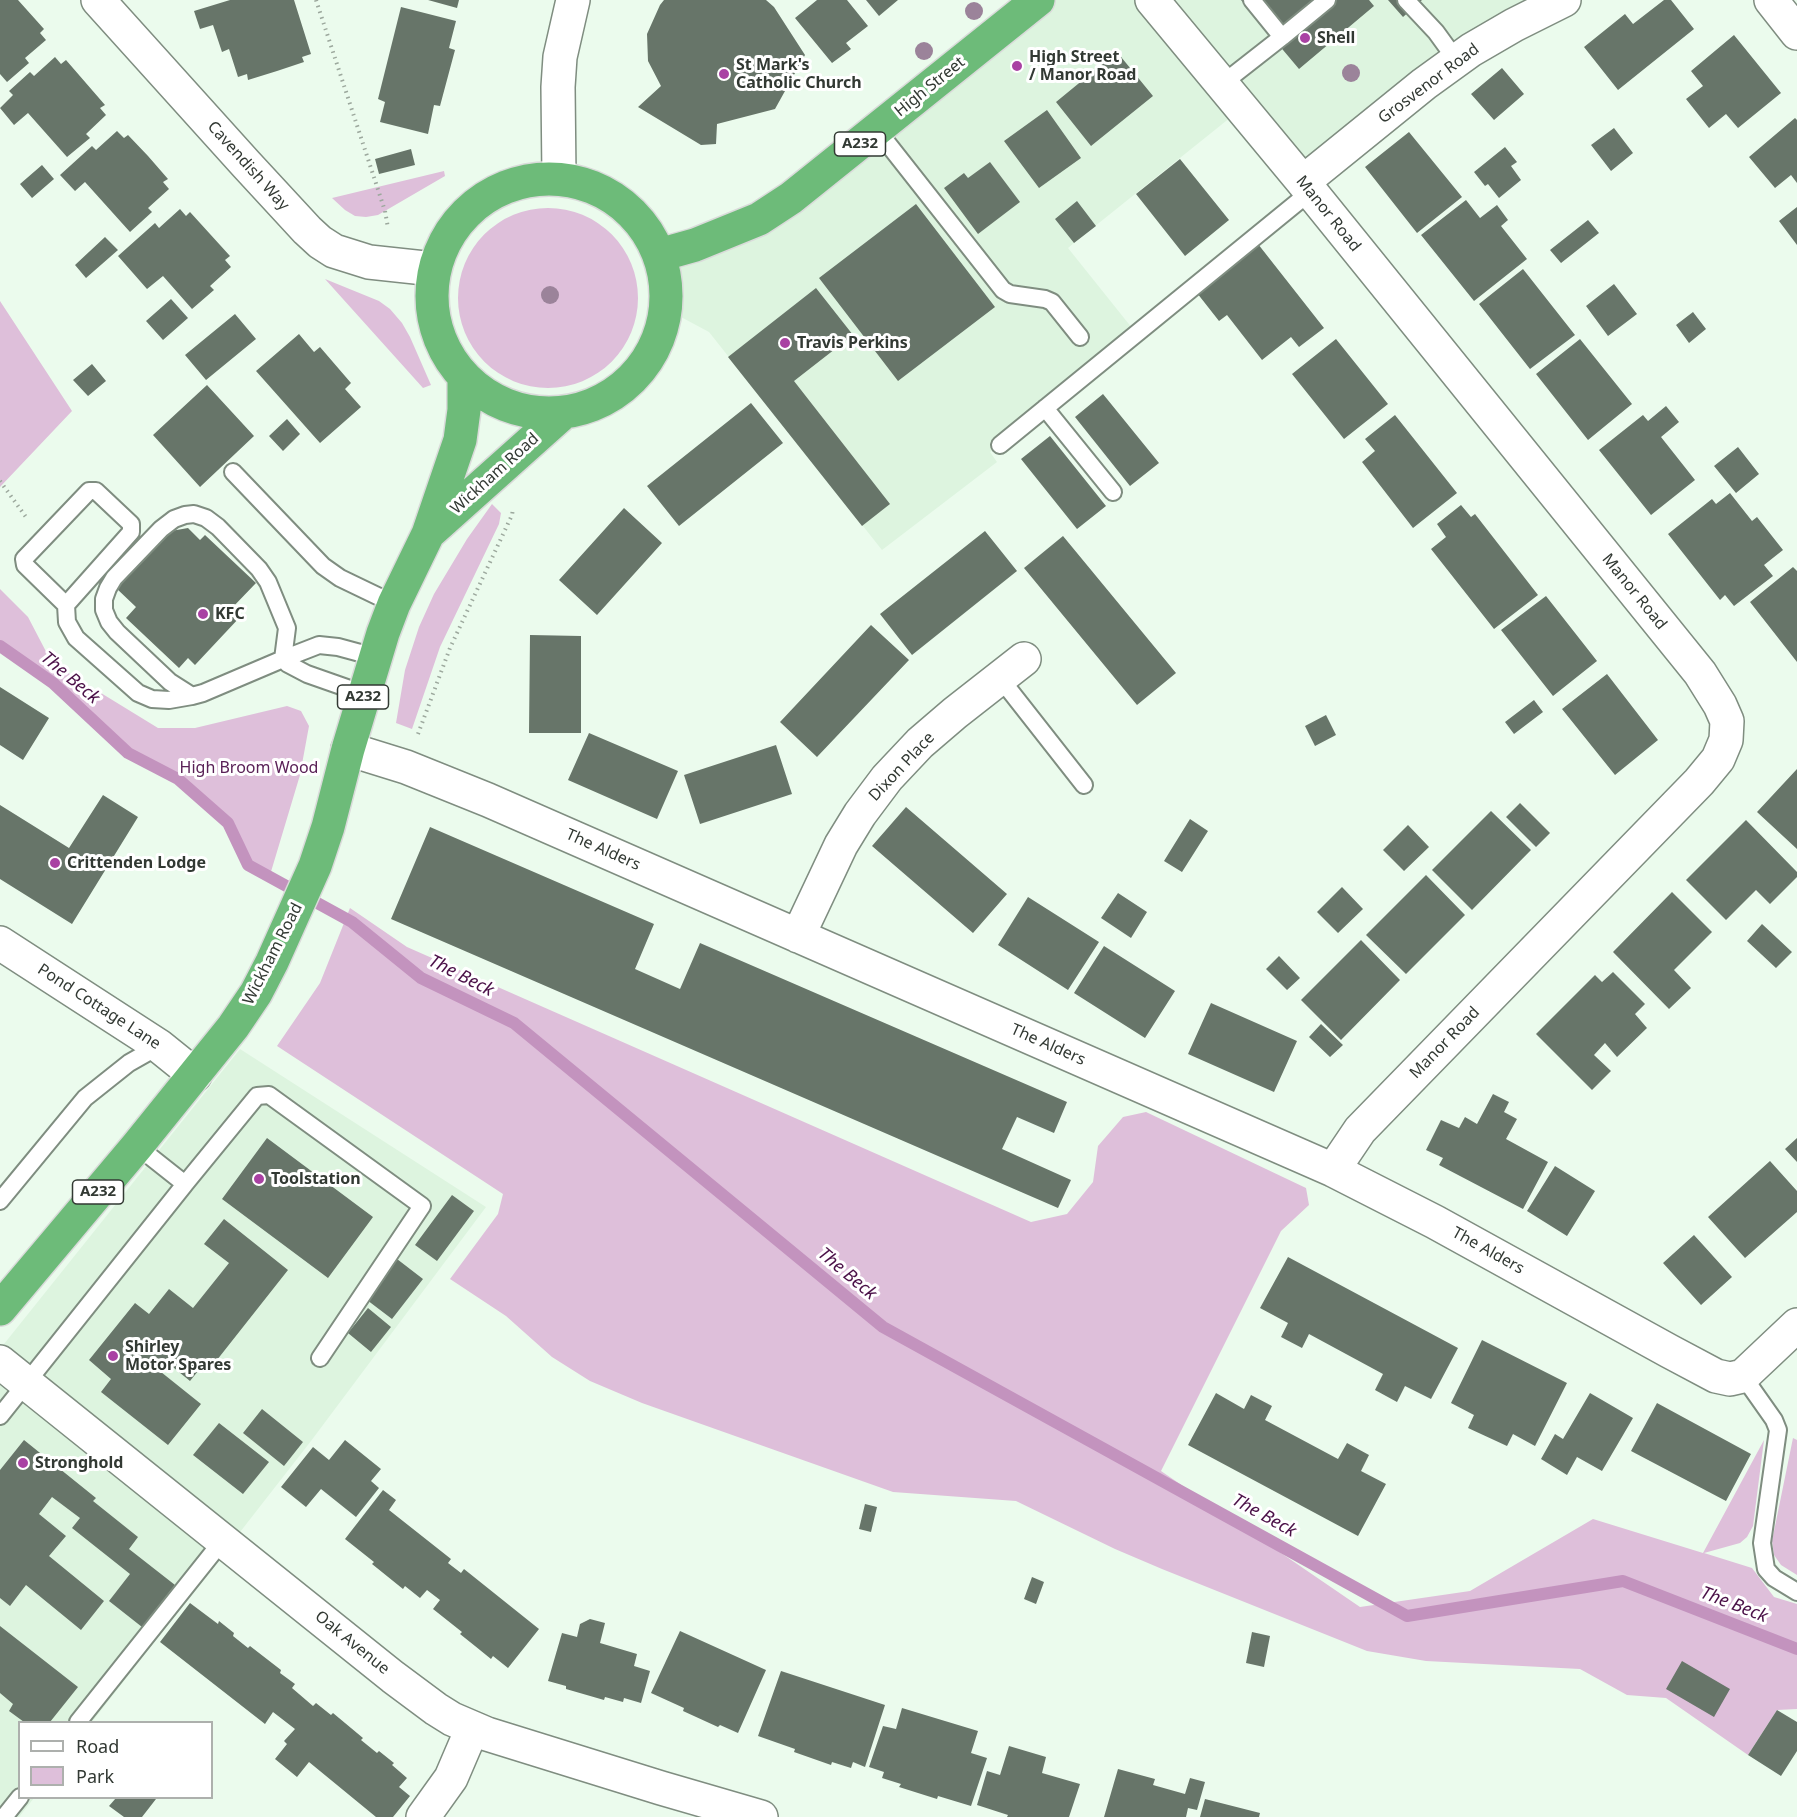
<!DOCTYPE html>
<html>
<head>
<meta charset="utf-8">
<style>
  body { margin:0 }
  #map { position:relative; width:1797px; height:1817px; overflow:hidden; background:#ebfbed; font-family:"Noto Sans",sans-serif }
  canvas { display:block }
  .legend { position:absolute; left:18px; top:1721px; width:195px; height:78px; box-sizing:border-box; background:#fff; border:2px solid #adb0ad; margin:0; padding:8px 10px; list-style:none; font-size:18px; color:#323933 }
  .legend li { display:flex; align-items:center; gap:12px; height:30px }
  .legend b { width:30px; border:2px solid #adb0ad }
</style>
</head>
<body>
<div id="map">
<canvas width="1797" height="1817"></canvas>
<ul class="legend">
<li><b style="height:8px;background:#fff"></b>Road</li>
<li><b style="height:16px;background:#debfda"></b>Park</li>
</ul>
</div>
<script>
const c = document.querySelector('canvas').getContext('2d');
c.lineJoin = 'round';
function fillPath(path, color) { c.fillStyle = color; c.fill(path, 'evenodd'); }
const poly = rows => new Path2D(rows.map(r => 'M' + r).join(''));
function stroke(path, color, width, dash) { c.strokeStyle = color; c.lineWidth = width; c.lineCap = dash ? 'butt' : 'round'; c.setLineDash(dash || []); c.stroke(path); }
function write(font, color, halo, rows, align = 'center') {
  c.font = font + ' "Noto Sans",sans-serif'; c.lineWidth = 6; c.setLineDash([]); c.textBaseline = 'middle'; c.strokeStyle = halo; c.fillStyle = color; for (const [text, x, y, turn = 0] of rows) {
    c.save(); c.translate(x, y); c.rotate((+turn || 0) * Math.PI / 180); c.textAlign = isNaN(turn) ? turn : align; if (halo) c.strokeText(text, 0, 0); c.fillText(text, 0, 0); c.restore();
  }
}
fillPath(poly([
  [1038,0,1564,0,1303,182,1241,109,1074,243,1068,248,1136,333,990,452,997,462,882,550,709,332,666,309,667,284,663,254,722,235],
  [240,1049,486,1207,311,1441,92,1722,20,1722,20,1798,34,1798,19,1817,0,1817,0,1349]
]), '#ddf4df');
fillPath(poly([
  [444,171,445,176,378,215,366,217,355,216,345,210,332,198],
  '458 298a90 90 0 1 1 180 0a90 90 0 1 1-180 0Z',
  [325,279,379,301,390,309,402,323,410,337,431,385,423,388],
  [0,301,72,411,0,487],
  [492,504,501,513,499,524,440,647,412,729,396,723,405,670,419,627,434,594,467,539],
  [0,589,28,617,52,663,158,728,195,728,287,706,301,711,309,726,300,775,270,875,248,861,234,823,180,778,129,751,55,684,0,644],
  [350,908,407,947,1031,1222,1067,1214,1093,1182,1098,1146,1123,1117,1146,1112,1306,1188,1309,1205,1281,1231,1161,1471,1360,1607,1470,1591,1593,1519,1703,1553,1764,1440,1753,1526,1747,1537,1740,1543,1704,1553,1752,1568,1774,1597,1797,1604,1797,1709,1777,1710,1748,1755,1666,1698,1627,1695,1580,1669,1426,1661,1367,1651,1162,1569,1115,1549,1016,1501,893,1492,642,1403,590,1381,552,1357,506,1316,450,1279,498,1214,503,1194,277,1046,320,983],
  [1793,1438,1797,1440,1797,1575,1781,1565,1774,1555,1772,1541]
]), '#debfda');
stroke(poly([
  [0,646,53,683,128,753,178,779,228,823,248,865,352,922,421,978,514,1023,883,1327,1407,1616,1623,1581,1797,1649]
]), '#c393be', 12);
fillPath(poly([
  [0,0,18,0,44,29,40,33,46,40,25,58,29,63,7,82,0,74],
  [230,0,294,0,311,54,302,57,304,62,277,71,248,80,247,74,238,77,229,49,222,52,213,25,200,29,194,11],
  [428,0,459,0,457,8],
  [664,0,766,0,774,7,805,55,775,109,717,124,716,144,701,145,638,107,661,86,648,61,647,34,660,5],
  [817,0,847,0,868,26,846,43,851,49,832,63,795,18],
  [866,0,898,0,879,16],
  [1241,0,1369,0,1374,6,1299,69],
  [1388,0,1422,0,1403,17],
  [1664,0,1671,0,1694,29,1618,90,1584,47,1625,14,1633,24],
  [401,7,456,21,449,48,455,50,440,106,434,105,428,134,380,122,385,102,378,99],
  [1734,35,1781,93,1738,128,1726,114,1709,128,1686,99,1703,86,1691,71],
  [1117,52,1153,96,1091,146,1056,102],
  [55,57,61,64,66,60,105,105,100,108,106,115,86,134,90,138,67,157,28,113,14,125,0,108,13,95,9,91,30,72,34,76],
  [1502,68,1524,94,1494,120,1471,94],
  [1047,110,1081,158,1039,188,1004,141],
  [1795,118,1797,120,1797,183,1791,175,1775,188,1749,157],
  [1614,128,1633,153,1611,171,1591,145],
  [117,131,124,138,128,135,148,156,168,179,163,182,169,189,148,208,152,212,130,232,85,182,75,191,60,175,92,146,96,150],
  [1409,132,1462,197,1417,233,1365,167],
  [1505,147,1517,162,1511,166,1521,180,1499,198,1488,184,1485,186,1474,172],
  [411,149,415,165,379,174,375,159],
  [1180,159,1229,220,1185,256,1136,194],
  [990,162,1020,202,978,234,944,188,964,173,968,178],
  [42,165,54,179,32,198,20,184],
  [1466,200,1480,218,1497,205,1508,220,1501,226,1527,259,1474,301,1421,235],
  [1077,201,1096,226,1074,243,1055,219],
  [916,204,995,307,898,381,819,278],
  [1797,207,1797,245,1779,221],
  [180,209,186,216,190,212,230,256,225,260,231,267,210,286,214,290,192,309,163,276,147,289,118,256,155,223,159,228],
  [1588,220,1599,233,1561,263,1550,250],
  [105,237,118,250,86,278,75,265],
  [1258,244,1324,328,1299,347,1291,337,1262,360,1227,315,1219,321,1197,293],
  [1523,269,1575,335,1530,369,1479,304],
  [1614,284,1637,314,1608,336,1586,306],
  [816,288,853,335,794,381,890,504,862,526,728,357],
  [171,299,188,318,163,340,146,321],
  [1693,312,1706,329,1689,343,1676,325],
  [235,314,256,339,206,380,185,355],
  [299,334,314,352,320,347,351,383,345,389,361,407,320,443,256,371],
  [1336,339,1388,404,1344,439,1292,374],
  [1580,339,1632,404,1588,440,1536,374],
  [92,364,106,381,88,396,73,380],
  [207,385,254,436,200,487,153,435],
  [1103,394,1159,463,1130,486,1075,417],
  [751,403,783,443,679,526,647,486],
  [1666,406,1679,422,1661,437,1695,480,1651,515,1599,450,1643,415,1648,421],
  [1395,415,1457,493,1413,528,1362,462,1375,451,1365,439],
  [287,419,300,434,283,451,269,436],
  [1050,436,1106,506,1077,529,1021,459],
  [1738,447,1759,474,1736,493,1714,466],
  [1730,493,1752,521,1757,517,1783,550,1764,565,1773,576,1734,606,1725,595,1720,600,1668,534,1712,499,1716,504],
  [1461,505,1471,517,1475,514,1538,595,1494,629,1431,549,1446,537,1437,524],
  [624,508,662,543,597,615,559,580],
  [188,528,200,540,205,535,256,583,231,609,240,617,195,665,188,658,179,668,126,618,136,607,116,588,171,531],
  [985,531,1017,571,912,655,880,614],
  [1063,536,1176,673,1137,705,1024,568],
  [1793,567,1797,571,1797,662,1750,602],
  [1546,596,1597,661,1553,696,1501,630],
  [871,625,909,660,817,757,780,722],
  [530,635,581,636,581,733,529,733],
  [1607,674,1658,740,1615,775,1562,709],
  [0,687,49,718,23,760,0,745],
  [1534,700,1543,712,1514,734,1505,722],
  [1326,715,1336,735,1315,746,1305,726],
  [589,733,678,771,657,819,568,780],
  [776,745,792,794,700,824,684,775],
  [1797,769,1797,849,1757,812],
  [103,795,138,817,72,924,0,879,0,805,69,848],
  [1520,803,1550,833,1536,847,1506,817],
  [906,807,1007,894,973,933,872,846],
  [1491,811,1531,850,1472,910,1432,870],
  [1190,819,1208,831,1182,872,1164,861],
  [1746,820,1797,872,1797,877,1770,904,1756,890,1726,920,1686,880],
  [1408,825,1429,847,1404,871,1383,850],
  [430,827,654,924,635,969,680,989,700,943,1067,1102,1054,1133,1017,1117,1002,1149,1071,1180,1058,1208,391,919],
  [1426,875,1465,915,1406,974,1366,935],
  [1342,887,1363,909,1338,933,1317,912],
  [1672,892,1712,932,1674,970,1691,988,1669,1009,1613,952],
  [1118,893,1147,912,1131,938,1101,918],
  [1028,897,1099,942,1068,990,998,945],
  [1762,924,1792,952,1776,968,1747,941],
  [1361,940,1400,980,1341,1040,1301,1000],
  [1104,946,1175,991,1145,1038,1074,993],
  [1279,956,1300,978,1287,990,1266,969],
  [1613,972,1645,1004,1635,1014,1647,1028,1617,1057,1605,1043,1594,1055,1611,1071,1592,1090,1536,1034,1595,975,1602,982],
  [1211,1003,1297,1041,1274,1092,1188,1054],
  [1321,1024,1343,1045,1330,1057,1309,1037],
  [1493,1094,1509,1102,1504,1112,1517,1119,1506,1139,1548,1162,1523,1209,1439,1165,1443,1158,1426,1150,1441,1120,1459,1128,1465,1117,1477,1124],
  [267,1138,373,1217,328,1278,222,1199],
  [1797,1138,1797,1162,1785,1149],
  [1770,1161,1797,1191,1797,1212,1745,1258,1708,1217],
  [1555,1166,1595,1191,1567,1236,1527,1211],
  [452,1195,474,1211,437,1261,415,1245],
  [224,1219,288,1270,213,1365,207,1360,190,1381,163,1359,156,1368,201,1404,168,1445,101,1392,111,1379,89,1360,135,1303,149,1314,169,1289,193,1308,229,1263,204,1244],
  [1694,1235,1732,1277,1701,1305,1663,1263],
  [1288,1257,1458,1348,1431,1399,1405,1386,1397,1402,1375,1390,1383,1374,1309,1334,1302,1348,1281,1337,1288,1323,1260,1308],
  [397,1259,423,1279,392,1319,367,1300],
  [368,1308,391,1327,371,1352,348,1333],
  [1482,1340,1567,1383,1535,1446,1513,1434,1507,1446,1468,1428,1474,1415,1451,1403],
  [1216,1393,1244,1409,1251,1395,1272,1406,1265,1420,1338,1459,1347,1443,1369,1455,1361,1471,1386,1484,1358,1536,1188,1445],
  [1590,1393,1633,1418,1602,1471,1577,1457,1567,1475,1541,1459,1555,1434,1563,1439],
  [1657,1403,1751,1454,1726,1501,1631,1451],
  [262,1409,303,1442,284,1466,243,1433],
  [219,1423,269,1462,243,1494,193,1455],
  [24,1440,96,1498,93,1501,138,1537,129,1549,175,1585,142,1627,109,1601,130,1574,72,1528,80,1518,52,1497,39,1514,66,1536,49,1556,104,1601,81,1630,26,1585,10,1606,0,1598,0,1470],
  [345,1440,381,1469,371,1481,379,1488,356,1517,321,1489,306,1507,281,1487,313,1447,329,1460],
  [383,1490,396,1500,389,1510,451,1559,448,1563,461,1573,464,1569,539,1629,508,1668,493,1656,491,1659,475,1646,460,1634,462,1632,433,1609,440,1600,427,1590,420,1598,405,1586,403,1589,372,1564,374,1562,345,1539],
  [865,1504,877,1507,871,1532,859,1529],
  [1032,1577,1044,1582,1036,1604,1024,1599],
  [190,1603,218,1624,219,1621,234,1633,233,1636,248,1648,250,1646,281,1670,280,1673,295,1684,292,1688,313,1706,316,1703,331,1715,333,1713,363,1738,361,1740,377,1753,379,1751,394,1763,392,1765,407,1778,399,1787,410,1796,393,1817,376,1817,309,1762,297,1777,275,1759,287,1744,284,1741,295,1729,273,1712,265,1724,160,1642],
  [590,1619,605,1623,600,1643,637,1654,634,1666,650,1671,641,1703,624,1698,623,1702,605,1697,604,1700,566,1689,566,1686,548,1681,562,1633,577,1637,580,1624],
  [0,1626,78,1687,50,1722,24,1722,9,1711,13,1704,0,1693],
  [680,1631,766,1670,738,1733,720,1725,718,1727,683,1711,684,1708,651,1693],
  [1252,1632,1270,1636,1264,1667,1246,1663],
  [1682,1661,1730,1689,1714,1717,1666,1689],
  [781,1671,885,1705,865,1767,853,1762,851,1768,832,1762,831,1765,794,1752,795,1749,758,1736],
  [902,1708,978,1731,971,1753,987,1758,971,1806,938,1796,937,1799,899,1787,901,1784,882,1778,884,1772,869,1767,883,1726,896,1729],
  [1777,1710,1797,1722,1797,1751,1781,1776,1748,1755],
  [1009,1746,1046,1757,1042,1773,1080,1784,1069,1817,1007,1817,1008,1815,977,1805,987,1771,1000,1775],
  [1118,1769,1155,1779,1153,1785,1185,1794,1190,1778,1205,1782,1197,1810,1188,1808,1186,1817,1104,1817],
  [116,1798,154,1798,156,1799,142,1817,124,1817,109,1806],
  [1205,1799,1260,1813,1259,1817,1200,1817]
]), '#677569');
const lane = poly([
  [1406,0,1436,32,1457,61],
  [1282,37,1327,0],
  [1222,84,1282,37,1252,0],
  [877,130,1003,290,1010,294,1045,299,1052,302,1080,337],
  [1045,408,1113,492],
  [1000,445,1310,192],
  [233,472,323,566,340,578,394,604],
  [66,605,131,532,131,524,96,491,89,491,24,559,25,565,66,605,67,622,76,638,138,693,152,699,169,700,192,696,203,693,283,659,319,645,338,647,375,657],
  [283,659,288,664,307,674,364,694],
  [1000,678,1084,785],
  [192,696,170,682,117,632,109,622,104,610,104,599,108,588,114,578,161,529,174,519,185,515,194,514,206,518,218,527,259,569,268,582,287,628,283,659],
  [185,1184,257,1096,269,1095,422,1206,320,1358],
  [0,1201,85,1098,129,1063,159,1046],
  [1743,1376,1774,1420,1778,1430,1762,1543,1766,1569,1774,1578,1797,1592],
  [0,1416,185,1184,137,1146],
  [78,1722,223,1540],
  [4,1817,20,1797]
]);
const street = poly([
  [98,0,246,164,307,230,320,242,334,251,369,262,434,269],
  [1152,0,1303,182,1700,673,1720,705,1727,721,1726,740,1718,759,1699,782,1360,1130,1333,1170],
  [1771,0,1797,33],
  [1303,182,1424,84,1471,50,1514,25,1564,0],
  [348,749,406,767,488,800,1333,1170,1435,1222,1669,1351,1716,1376,1730,1379,1743,1376,1797,1325],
  [798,936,841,845,860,814,887,778,920,743,955,713,1024,659],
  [0,943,159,1046,195,1075],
  [0,1362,393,1677,436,1709,452,1719,487,1734,661,1788,761,1817],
  [423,1817,451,1778,472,1729]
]);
const secondary = poly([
  [559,177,558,87,560,57,573,0]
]);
const highway = poly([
  '432 296a117 117 0 1 1 234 0a117 117 0 1 1-234 0Z',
  [663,254,695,245,759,219,791,198,1038,0],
  [430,532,562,414],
  [0,1309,137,1146,233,1027,256,993,272,962,315,866,328,827,348,749,383,633,394,604,428,534,460,440,464,410,464,379]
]);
stroke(lane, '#7f8d80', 20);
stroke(street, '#7f8d80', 36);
stroke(secondary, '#7f8d80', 36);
stroke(highway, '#dadbda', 36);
stroke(poly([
  [316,0,385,211,388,228],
  [0,481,26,517],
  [418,734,450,648,512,515,513,509]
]), '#9ca89d', 4, [1.5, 4.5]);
stroke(lane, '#fff', 16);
stroke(street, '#fff', 33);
stroke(secondary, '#fff', 33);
stroke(highway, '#6dbb79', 33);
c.fillStyle = '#9b839a';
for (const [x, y] of [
  [974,11],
  [924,51],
  [1351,73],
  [550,295]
]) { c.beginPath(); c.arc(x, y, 9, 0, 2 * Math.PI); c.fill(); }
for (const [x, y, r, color] of [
  [1305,38,6,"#a941a3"],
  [1017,66,6,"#a941a3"],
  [724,74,6,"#a941a3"],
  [785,343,6,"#a941a3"],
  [203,614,6,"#a941a3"],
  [55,863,6,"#a941a3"],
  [259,1179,6,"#a941a3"],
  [113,1356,6,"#a941a3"],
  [23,1463,6,"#a941a3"]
]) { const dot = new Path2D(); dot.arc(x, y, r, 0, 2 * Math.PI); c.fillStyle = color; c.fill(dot); stroke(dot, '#fff', 2); }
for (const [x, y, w] of [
  [860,144,51],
  [363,697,51],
  [98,1192,51]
]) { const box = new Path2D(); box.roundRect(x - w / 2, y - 12, w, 24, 4.5); c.fillStyle = '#fff'; c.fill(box); stroke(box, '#323933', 1.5); }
write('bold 15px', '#323933', null, [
  ["A232",860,144],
  ["A232",363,697],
  ["A232",98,1192]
]);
write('bold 16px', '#323933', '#fff', [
  ["Shell",1317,38],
  ["High Street",1029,57],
  ["/ Manor Road",1029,75],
  ["St Mark's",736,65],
  ["Catholic Church",736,83],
  ["Travis Perkins",797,343],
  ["KFC",215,614],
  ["Crittenden Lodge",67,863],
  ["Toolstation",271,1179],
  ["Shirley",125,1347],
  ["Motor Spares",125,1365],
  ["Stronghold",35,1463]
], 'left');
write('16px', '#323933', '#fff', [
  ["Grosvenor Road",1429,84,-37],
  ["High Street",930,87,-39],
  ["Cavendish Way",248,166,48],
  ["Manor Road",1328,214,51],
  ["Wickham Road",495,474,-42],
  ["Manor Road",1634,592,51],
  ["Dixon Place",902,767,-47],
  ["The Alders",603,850,24],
  ["Wickham Road",273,954,-63],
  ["Pond Cottage Lane",99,1007,33],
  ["Manor Road",1445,1043,-46],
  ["The Alders",1048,1045,24],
  ["The Alders",1488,1251,29],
  ["Oak Avenue",352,1643,39]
]);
write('16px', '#5a2157', '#fff', [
  ["High Broom Wood",249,768]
]);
write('italic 18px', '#4b1148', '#fff', [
  ["The Beck",70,678,40],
  ["The Beck",461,976,27],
  ["The Beck",847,1274,40],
  ["The Beck",1264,1516,29],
  ["The Beck",1734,1605,21]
]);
</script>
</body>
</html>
